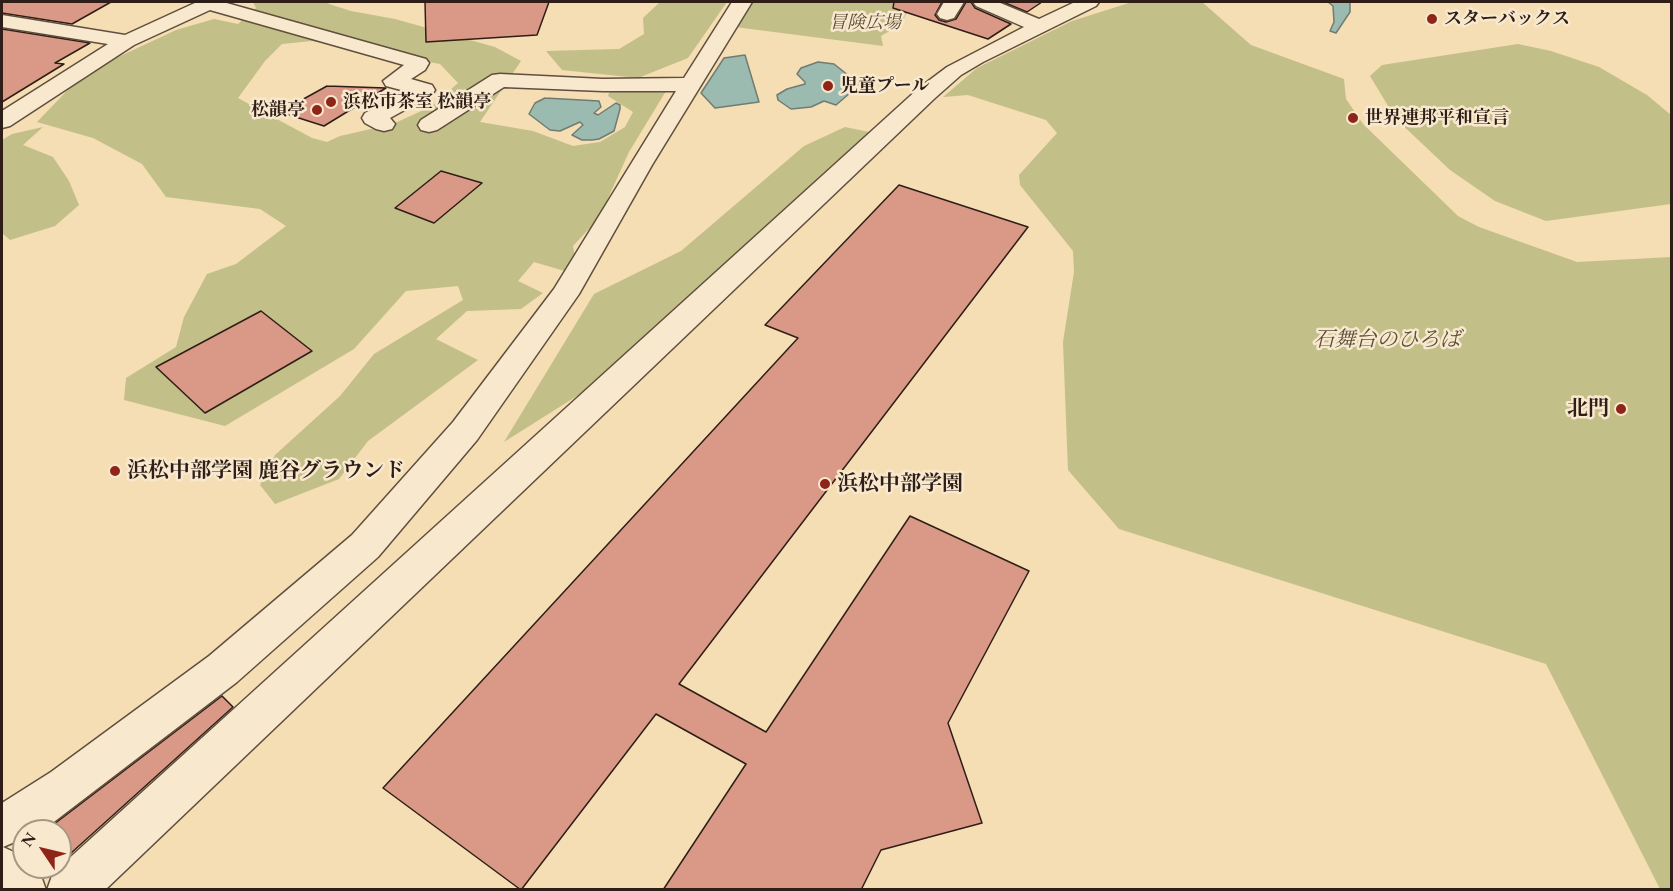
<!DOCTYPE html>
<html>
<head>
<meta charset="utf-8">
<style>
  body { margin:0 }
  #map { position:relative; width:1673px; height:891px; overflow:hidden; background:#f5ddb4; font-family:"EB Garamond",serif }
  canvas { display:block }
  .frame { position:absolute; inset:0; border:3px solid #2e1e17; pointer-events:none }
  .north { position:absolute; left:12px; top:819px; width:60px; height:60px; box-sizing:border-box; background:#f8e9ce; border:2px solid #a79885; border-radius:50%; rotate:305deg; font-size:16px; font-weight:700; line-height:24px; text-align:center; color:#2e1e17 }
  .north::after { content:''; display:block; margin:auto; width:21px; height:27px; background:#8f2418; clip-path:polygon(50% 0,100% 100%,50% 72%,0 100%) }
</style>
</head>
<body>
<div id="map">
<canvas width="1673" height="891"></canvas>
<div class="frame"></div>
<div class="north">N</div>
</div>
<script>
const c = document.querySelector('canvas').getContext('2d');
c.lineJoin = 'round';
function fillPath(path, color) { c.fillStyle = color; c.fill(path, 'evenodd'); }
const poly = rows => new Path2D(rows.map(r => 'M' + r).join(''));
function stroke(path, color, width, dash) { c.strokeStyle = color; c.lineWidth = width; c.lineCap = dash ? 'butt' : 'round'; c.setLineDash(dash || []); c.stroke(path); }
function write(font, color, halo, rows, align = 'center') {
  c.font = font + ' "EB Garamond","Noto Serif JP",serif'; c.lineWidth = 5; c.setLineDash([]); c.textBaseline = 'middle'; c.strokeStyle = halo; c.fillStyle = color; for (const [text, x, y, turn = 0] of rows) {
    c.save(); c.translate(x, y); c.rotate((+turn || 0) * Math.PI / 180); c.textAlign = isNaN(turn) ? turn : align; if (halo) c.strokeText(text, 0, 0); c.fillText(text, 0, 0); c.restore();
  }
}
fillPath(poly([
  [253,2,327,2,329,4,351,11,395,19,495,47,521,61,480,122,533,131,573,146,600,142,625,127,633,112,608,96,610,90,666,91,629,152,599,218,573,246,577,268,568,272,534,262,518,281,543,293,521,309,467,311,436,339,478,360,368,441,339,479,275,504,260,485,275,455,340,396,374,354,463,300,458,286,406,291,354,349,225,426,124,400,126,378,176,347,184,317,207,274,236,264,286,226,260,209,166,197,142,164,93,138,37,122,84,73,176,30,214,19,238,24,256,8],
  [312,41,440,64,458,83,432,106,393,124,340,136,327,142,312,138,238,98,265,61,282,44],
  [660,2,727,2,688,58,638,78,562,70,546,51,619,49,644,34,643,18],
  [750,2,913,2,900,25,881,36,883,46,735,27],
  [1132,2,1202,2,1251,45,1344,79,1346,99,1363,124,1458,216,1479,227,1577,262,1671,257,1671,889,1660,889,1546,664,1119,529,1068,470,1063,342,1074,272,1073,251,1020,185,1019,175,1057,133,1046,120,968,95,943,97,977,68,1072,21],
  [1518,44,1551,51,1599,67,1647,95,1671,115,1671,204,1546,221,1495,201,1450,170,1396,119,1370,76,1382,65],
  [43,127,23,145,53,157,69,181,79,205,55,226,10,240,2,233,2,140,12,134],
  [845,127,874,133,826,171,588,389,504,442,594,294,681,251,804,146]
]), '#c3bf88');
const water = poly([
  [1328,2,1350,2,1350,12,1336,33,1330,31,1334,22,1333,6,1328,2],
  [745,55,759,102,715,108,701,93,724,58,745,55],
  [818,62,834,64,858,83,857,87,836,105,824,101,811,107,791,109,778,100,777,95,787,89,805,84,805,82,797,74,801,68,818,62],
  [545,98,599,101,601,107,594,113,598,115,616,103,620,105,620,109,614,131,599,139,592,140,582,140,572,135,583,125,580,122,560,131,550,130,529,114,535,103,545,98]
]);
fillPath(water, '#9cbbb0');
stroke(water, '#707c73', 1.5);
const building = poly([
  [2,2,111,2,72,24,2,13,2,2],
  [425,2,549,2,537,35,426,42,425,2],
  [894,2,942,2,935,15,939,20,946,22,956,19,966,2,971,2,975,8,1011,24,988,39,893,8,894,2],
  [1003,2,1042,2,1027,12,1003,2],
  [2,29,90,43,55,63,64,64,2,102,2,29],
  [327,86,386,88,324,126,280,112,327,86],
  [441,171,482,183,434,223,395,208,441,171],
  [899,185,1028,227,679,684,766,732,910,516,1029,571,948,723,982,823,881,850,861,890,663,890,746,764,656,714,521,890,383,788,798,338,765,325,899,185],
  [261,311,312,351,205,413,156,367,261,311],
  [222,696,233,707,70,854,60,842,60,831,51,831,49,828,222,696]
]);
fillPath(building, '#da9986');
stroke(building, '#2e1e17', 1.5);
const minor = poly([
  [197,2,223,2,426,59,429,63,425,70,411,79,432,85,435,90,432,95,390,118,395,124,392,129,384,131,376,129,365,123,362,118,365,113,405,91,386,86,383,81,404,65,210,10,134,45,10,126,2,128,2,111,108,44,2,27,2,15,125,35,197,2],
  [732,2,752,2,652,165,579,294,477,440,378,557,237,682,42,831,24,831,24,838,3,847,18,854,24,859,24,867,33,867,40,873,46,890,2,890,2,803,51,772,209,656,352,535,453,422,554,289,676,91,603,91,504,87,437,130,429,132,421,130,418,125,421,120,492,75,500,74,603,79,684,78,732,2],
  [944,2,964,2,954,18,947,20,940,18,937,14,944,2],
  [973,2,998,2,1039,19,1075,2,1099,2,1096,6,983,62,961,75,935,98,105,890,47,890,53,873,919,88,947,67,1024,27,976,6,973,2]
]);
stroke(minor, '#604e3e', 3);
fillPath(minor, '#f8e9ce');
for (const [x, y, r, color] of [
  [1432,19,6,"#8f2418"],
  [828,86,6,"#8f2418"],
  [331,102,6,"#8f2418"],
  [317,110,6,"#8f2418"],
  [1353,118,6,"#8f2418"],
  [1621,409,6,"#8f2418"],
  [115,471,6,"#8f2418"],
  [825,484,6,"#8f2418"]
]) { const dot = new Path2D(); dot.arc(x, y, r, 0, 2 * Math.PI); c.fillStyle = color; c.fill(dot); stroke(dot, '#f8e9ce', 2); }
write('bold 18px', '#2e1e17', '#f8e9ce', [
  ["スターバックス",1444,19],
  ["児童プール",840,86],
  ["浜松市茶室 松韻亭",343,102],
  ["松韻亭",305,110,"right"],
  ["世界連邦平和宣言",1365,118]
], 'left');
write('italic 18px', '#5b4e39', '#f8e9ce', [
  ["冒険広場",865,23]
]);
write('italic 21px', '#5b4e39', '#f8e9ce', [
  ["石舞台のひろば",1387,340]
]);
write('bold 21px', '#2e1e17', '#f8e9ce', [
  ["北門",1609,409,"right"],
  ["浜松中部学園 鹿谷グラウンド",127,471],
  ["浜松中部学園",837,484]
], 'left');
</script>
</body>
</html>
